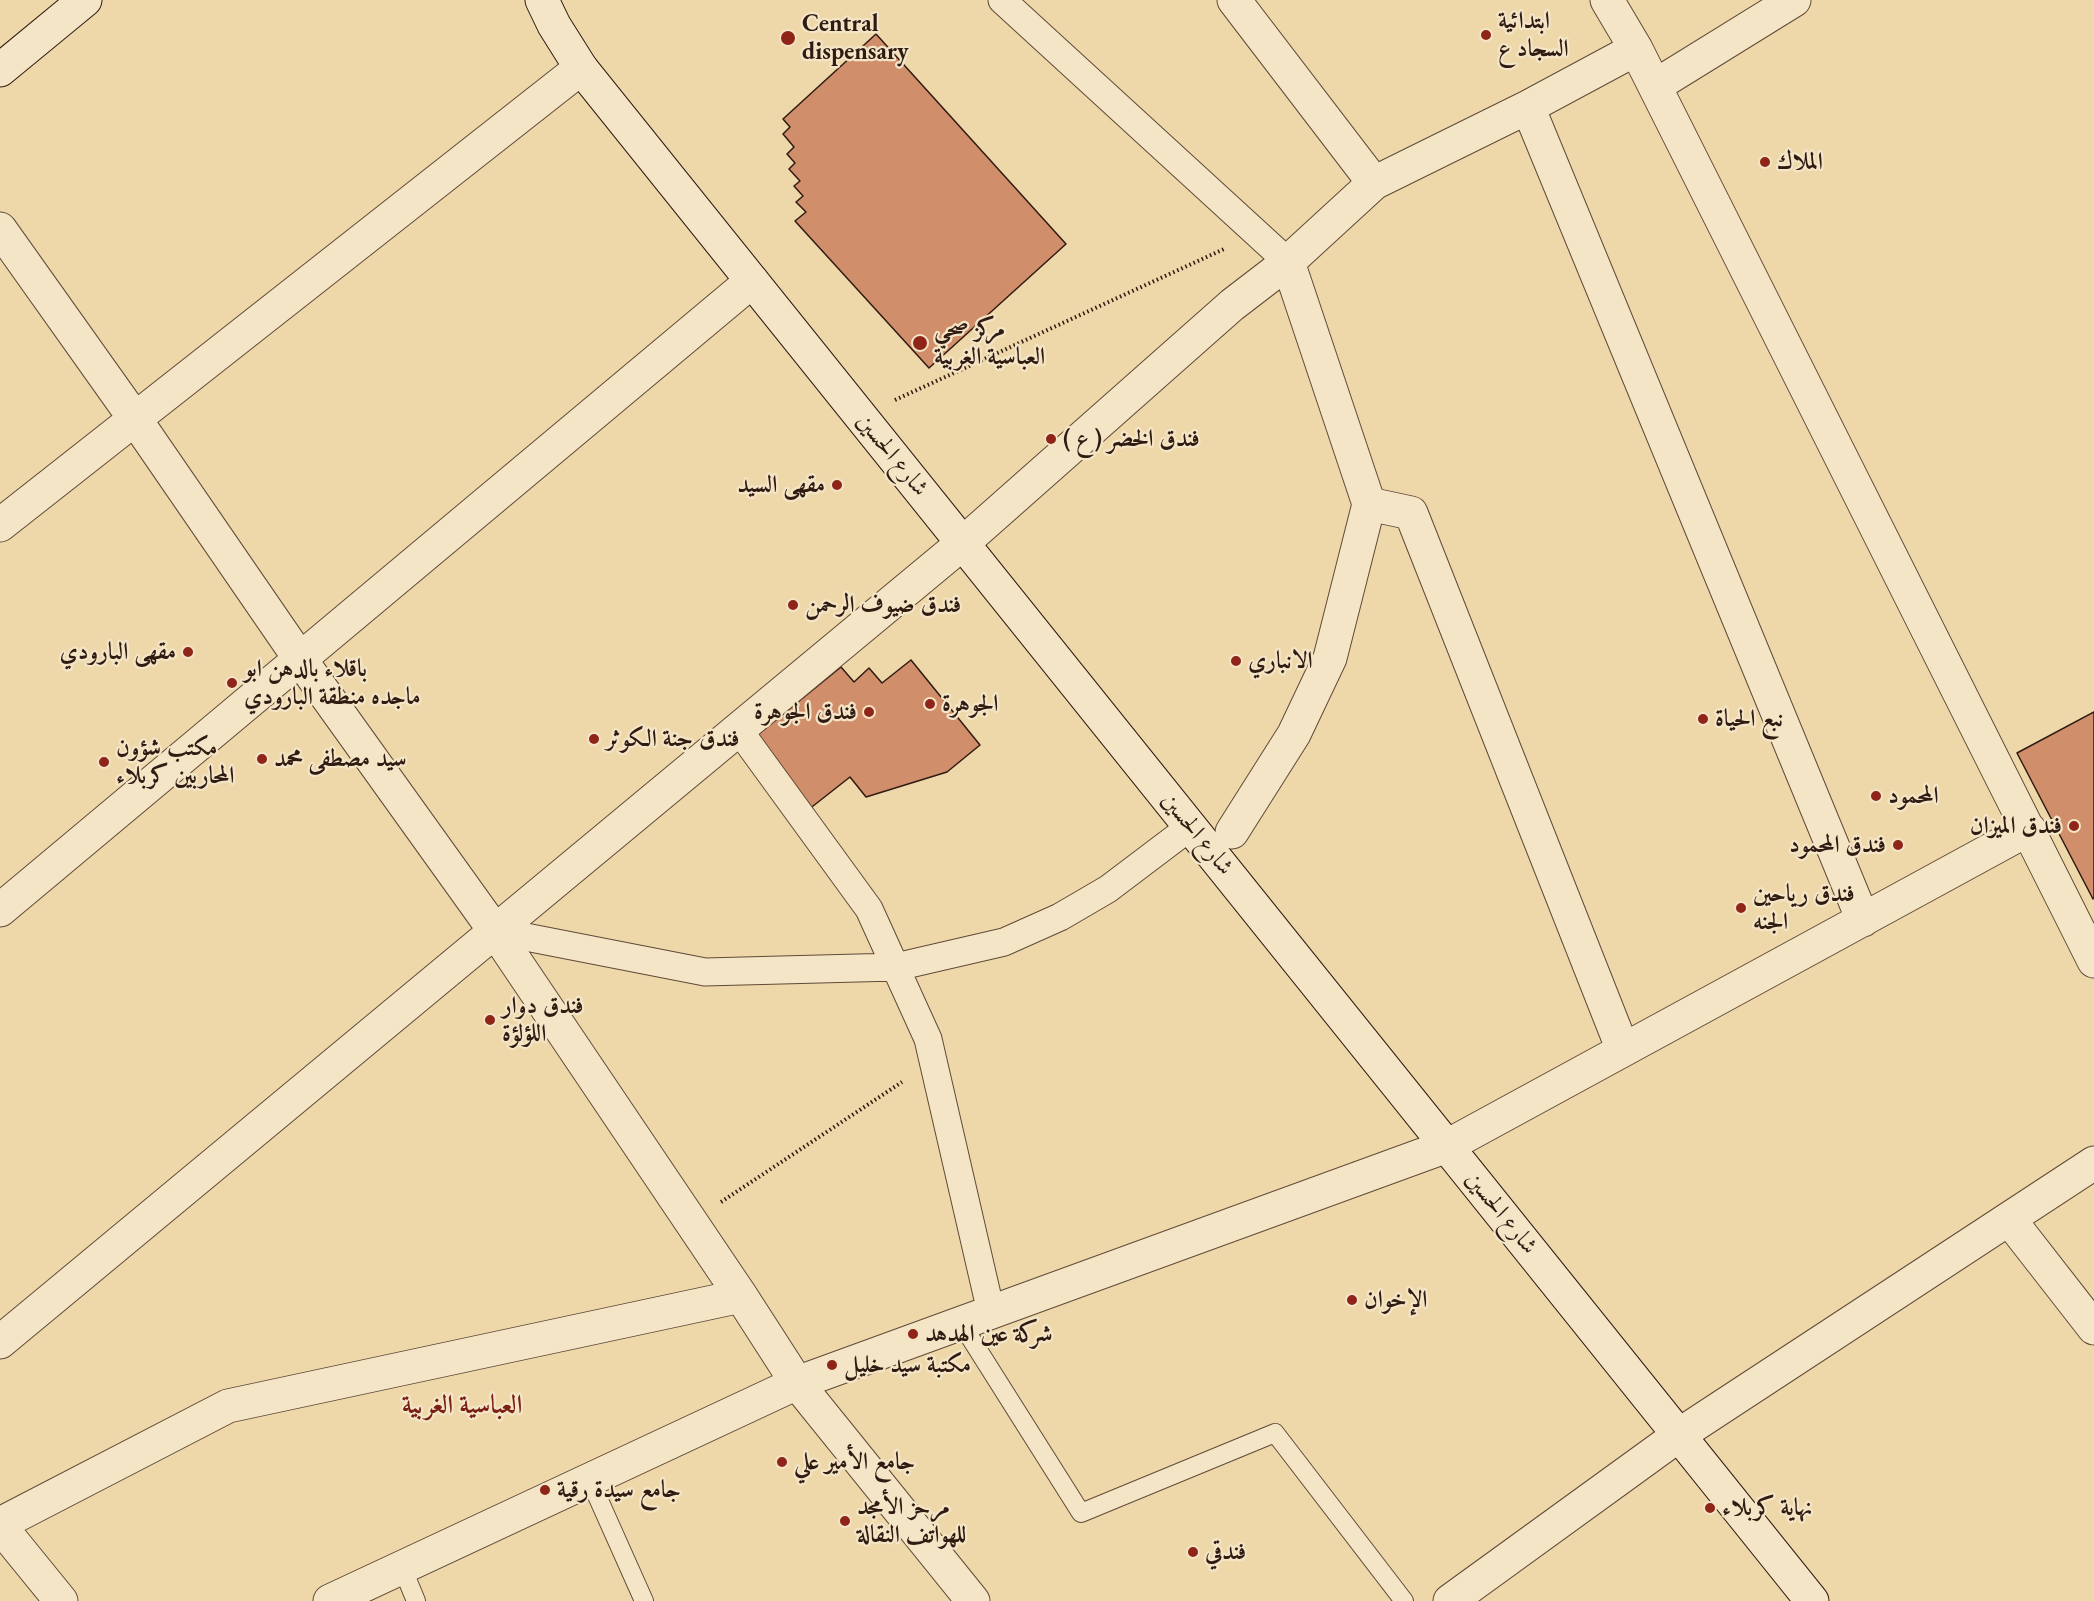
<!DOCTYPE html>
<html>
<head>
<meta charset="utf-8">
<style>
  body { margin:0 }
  canvas { display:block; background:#eed7a9 }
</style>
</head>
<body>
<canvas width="2094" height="1601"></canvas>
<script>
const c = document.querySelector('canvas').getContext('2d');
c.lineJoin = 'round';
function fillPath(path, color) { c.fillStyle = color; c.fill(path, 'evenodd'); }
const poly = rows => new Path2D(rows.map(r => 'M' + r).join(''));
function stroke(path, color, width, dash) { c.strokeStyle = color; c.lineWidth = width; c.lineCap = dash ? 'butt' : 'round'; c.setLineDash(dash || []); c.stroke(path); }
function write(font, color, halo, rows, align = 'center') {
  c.font = font + ' "EB Garamond",Amiri,serif'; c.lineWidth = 4.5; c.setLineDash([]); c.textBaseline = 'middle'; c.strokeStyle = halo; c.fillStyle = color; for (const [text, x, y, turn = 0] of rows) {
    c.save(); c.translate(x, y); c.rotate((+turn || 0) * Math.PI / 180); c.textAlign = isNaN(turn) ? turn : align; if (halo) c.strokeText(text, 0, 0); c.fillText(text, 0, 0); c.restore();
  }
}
const building = poly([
  [876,34,1066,244,929,368,795,221,806,212,796,202,803,196,794,186,800,181,789,169,795,163,787,154,794,147,783,134,790,127,783,119,876,34],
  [911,660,980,745,947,772,866,797,850,777,808,810,751,740,841,667,854,682,869,668,882,683,911,660],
  [2094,712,2094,898,2093,899,2017,753,2094,712]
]);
fillPath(building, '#d08e6b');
stroke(building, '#301b12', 1.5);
const service = poly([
  [961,1323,1081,1513,1275,1433,1404,1601],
  [590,1480,644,1601],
  [402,1567,416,1601]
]);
const pedestrian = poly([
  [1002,0,1288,262],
  [738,729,869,909,928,1039,991,1312],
  [495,931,705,972,896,967,1004,942,1060,917,1108,889,1190,827]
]);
const minor = poly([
  [1234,0,1374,183],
  [1607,0,1636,49,2094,961],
  [1655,86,1794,0],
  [1528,107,1863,920],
  [0,229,135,419,300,659,495,931,741,1296,797,1383,973,1601],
  [1369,504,1411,513,1623,1050],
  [0,525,581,68],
  [1232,832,1294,734,1330,658,1369,504,1288,262],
  [0,910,752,281],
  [2009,1219,2094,1328],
  [0,1342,963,543,1232,305,1288,262,1374,183,1528,107,1636,49],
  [0,1524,228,1406,741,1296],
  [0,1526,61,1601],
  [330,1601,797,1383,1447,1146,2029,829],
  [1450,1601,1679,1435,2094,1163]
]);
const secondary = poly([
  [542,0,554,25,581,68,1812,1601],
  [0,70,85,0]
]);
stroke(service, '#604a38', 20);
stroke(pedestrian, '#604a38', 29);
stroke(minor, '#604a38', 35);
stroke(secondary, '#301b12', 35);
stroke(poly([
  [895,400,1224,249],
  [721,1202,902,1082]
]), '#301b12', 4, [1.5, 3]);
stroke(service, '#f4e5c7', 18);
stroke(pedestrian, '#f4e5c7', 27);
stroke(minor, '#f4e5c7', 33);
stroke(secondary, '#f4e5c7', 33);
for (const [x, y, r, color] of [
  [1486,35,6,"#8f2418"],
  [788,38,8,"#8f2418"],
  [1765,162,6,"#8f2418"],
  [920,343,8,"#8f2418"],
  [1051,439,6,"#8f2418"],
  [837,485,6,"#8f2418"],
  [793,605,6,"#8f2418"],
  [188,652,6,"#8f2418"],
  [1236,661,6,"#8f2418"],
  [232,683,6,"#8f2418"],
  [930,704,6,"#8f2418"],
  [869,712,6,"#8f2418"],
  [1703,719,6,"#8f2418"],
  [594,739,6,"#8f2418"],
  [262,759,6,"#8f2418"],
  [104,762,6,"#8f2418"],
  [1876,796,6,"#8f2418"],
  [2074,826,6,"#8f2418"],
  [1898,845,6,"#8f2418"],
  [1741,908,6,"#8f2418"],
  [490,1020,6,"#8f2418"],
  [1352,1300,6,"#8f2418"],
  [913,1334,6,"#8f2418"],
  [832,1365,6,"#8f2418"],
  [782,1462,6,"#8f2418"],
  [545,1490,6,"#8f2418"],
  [1710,1508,6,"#8f2418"],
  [845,1521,6,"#8f2418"],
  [1193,1552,6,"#8f2418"]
]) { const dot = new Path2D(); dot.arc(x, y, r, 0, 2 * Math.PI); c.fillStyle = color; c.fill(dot); stroke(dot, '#f4e5c7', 2); }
write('bold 24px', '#301b12', '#f4e5c7', [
  ["ابتدائية",1498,21],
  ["السجاد ع",1498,49],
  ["Central",802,24],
  ["dispensary",802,52],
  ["الملاك",1777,162],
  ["مركز صحي",934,329],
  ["العباسية الغربية",934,357],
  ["فندق الخضر ( ع )",1063,439],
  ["مقهى السيد",825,485,"right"],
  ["فندق ضيوف الرحمن",805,605],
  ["مقهى البارودي",176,652,"right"],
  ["الانباري",1248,661],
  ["باقلاء بالدهن ابو",244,669],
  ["ماجده منطقة البارودي",244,697],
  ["الجوهرة",942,704],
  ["فندق الجوهرة",857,712,"right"],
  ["نبع الحياة",1715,719],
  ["فندق جنة الكوثر",606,739],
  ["مكتب شؤون",116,748],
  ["المحاربين كربلاء",116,776],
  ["سيد مصطفى محمد",274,759],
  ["المحمود",1888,796],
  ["فندق الميزان",2062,826,"right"],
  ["فندق المحمود",1886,845,"right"],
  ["فندق رياحين",1753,894],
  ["الجنه",1753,922],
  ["فندق دوار",502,1006],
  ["اللؤلؤة",502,1034],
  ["الإخوان",1364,1300],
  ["شركة عين الهدهد",925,1334],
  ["مكتبة سيد خليل",844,1365],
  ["جامع الأمير علي",794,1462],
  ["جامع سيدة رقية",557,1490],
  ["مرحز الأمجد",857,1507],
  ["للهواتف النقالة",857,1535],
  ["نهاية كربلاء",1722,1508],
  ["فندقي",1205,1552]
], 'left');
write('24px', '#301b12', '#f4e5c7', [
  ["شارع الحسين",892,455,51],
  ["شارع الحسين",1197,834,51],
  ["شارع الحسين",1501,1213,51]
]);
write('bold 26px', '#7a1f14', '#f4e5c7', [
  ["العباسية الغربية",462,1406]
]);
</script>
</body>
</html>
